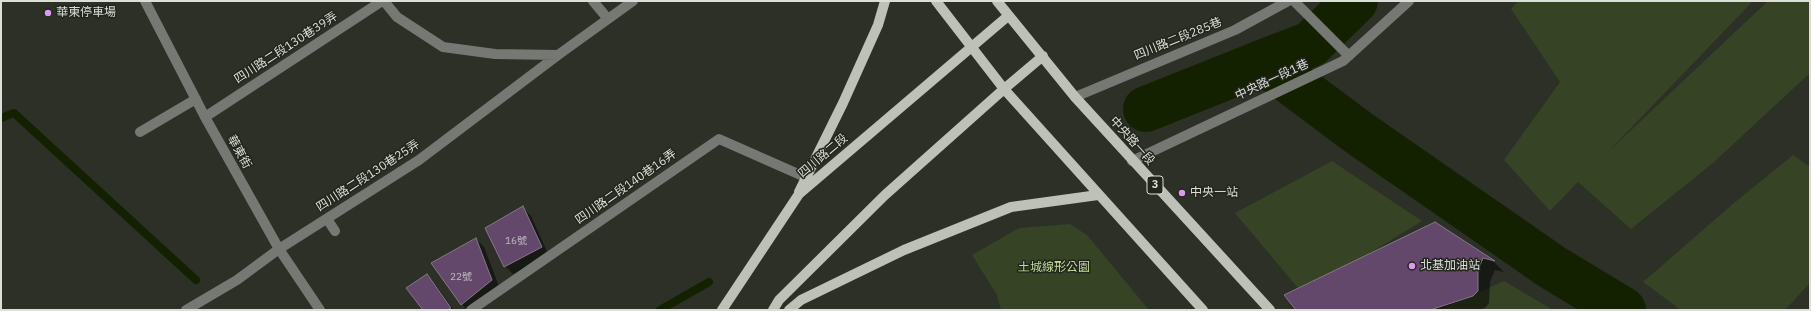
<!DOCTYPE html>
<html>
<head>
<meta charset="utf-8">
<style>
  body { margin:0 }
  #map { position:relative; width:1811px; height:311px; overflow:hidden; background:#2c3027; font-family:"IBM Plex Sans",sans-serif }
  canvas { display:block }
  .frame { position:absolute; inset:0; border:2px solid #dcdfd9; pointer-events:none }
</style>
</head>
<body>
<div id="map">
<canvas width="1811" height="311"></canvas>
<div class="frame"></div>
</div>
<script>
const c = document.querySelector('canvas').getContext('2d');
c.lineJoin = 'round';
function fillPath(path, color) { c.fillStyle = color; c.fill(path, 'evenodd'); }
const poly = rows => new Path2D(rows.map(r => 'M' + r).join(''));
function stroke(path, color, width, dash) { c.strokeStyle = color; c.lineWidth = width; c.lineCap = dash ? 'butt' : 'round'; c.setLineDash(dash || []); c.stroke(path); }
function write(font, color, halo, rows, align = 'center') {
  c.font = font + ' "IBM Plex Sans","Noto Sans TC",sans-serif'; c.lineWidth = 3; c.setLineDash([]); c.textBaseline = 'middle'; c.strokeStyle = halo; c.fillStyle = color; for (const [text, x, y, turn = 0] of rows) {
    c.save(); c.translate(x, y); c.rotate((+turn || 0) * Math.PI / 180); c.textAlign = isNaN(turn) ? turn : align; if (halo) c.strokeText(text, 0, 0); c.fillText(text, 0, 0); c.restore();
  }
}
fillPath(poly([
  [1518,1,1753,1,1609,151,1768,1,1810,1,1810,73,1713,163,1631,229,1578,182,1550,211,1504,160,1560,82,1511,9],
  [1793,155,1810,167,1810,283,1785,310,1681,310,1643,282,1734,203],
  [1332,161,1422,221,1303,294,1235,213],
  [1070,224,1087,235,1149,310,1001,310,997,295,972,255,1019,228],
  [1504,281,1553,310,1439,310]
]), '#374325');
fillPath(poly([
  [522,207,531,216,549,256,513,274,505,266],
  [1435,223,1494,262,1504,272,1495,270,1490,282,1489,303,1485,308,1478,310,1298,310],
  [476,239,484,247,500,289,467,310,462,304],
  [427,276,435,284,454,310,425,310]
]), '#0007');
stroke(poly([
  [1,118,14,113,196,280],
  [660,310,709,282]
]), '#142100', 8);
stroke(poly([
  [1264,62,1311,44,1355,1],
  [1146,109,1264,62,1359,133,1552,267,1623,310]
]), '#142100', 46);
const building = poly([
  [523,206,542,247,504,267,485,228,523,206],
  [1435,222,1495,261,1483,258,1478,270,1478,291,1473,296,1430,310,1296,310,1284,295,1435,222],
  [476,238,492,280,461,305,431,263,476,238],
  [427,274,451,308,447,310,423,310,406,288,427,274]
]);
fillPath(building, '#63486b');
stroke(building, '#817983', 1);
stroke(poly([
  [145,1,205,117,279,249,320,310],
  [384,1,397,17,443,47,495,54,558,55],
  [593,1,608,19],
  [1294,1,1349,56],
  [1075,97,1235,30,1288,1],
  [205,117,382,1],
  [140,132,196,99],
  [1132,161,1343,61,1409,1],
  [327,219,335,231],
  [186,310,237,280,279,249,419,160,558,55,633,1],
  [471,310,719,139,805,177]
]), '#767873', 10);
stroke(poly([
  [936,1,1004,89,1203,310],
  [997,1,1075,97,1270,310],
  [799,192,843,103,878,25,885,1],
  [722,310,799,194,1008,16],
  [773,310,779,300,885,195,1004,89,1043,56],
  [789,310,801,300,904,250,1011,207,1098,195]
]), '#bdc1b7', 10);
for (const [x, y, r, color] of [
  [48,13,4,"#de98f2"],
  [1182,193,4,"#de98f2"],
  [1412,266,4,"#de98f2"]
]) { const dot = new Path2D(); dot.arc(x, y, r, 0, 2 * Math.PI); c.fillStyle = color; c.fill(dot); stroke(dot, '#22261d', 1.5); }
write('10px', '#beb9be', null, [
  ["16號",516,241],
  ["22號",461,277]
]);
for (const [x, y, w] of [
  [1155,185,16]
]) { const box = new Path2D(); box.roundRect(x - w / 2, y - 9, w, 18, 3); c.fillStyle = '#22261d'; c.fill(box); stroke(box, '#dcdfd9', 1); }
write('bold 11px', '#dcdfd9', null, [
  ["3",1155,185]
]);
write('12px', '#dcdfd9', '#22261d', [
  ["華東停車場",56,13],
  ["中央一站",1190,193],
  ["北基加油站",1420,266]
], 'left');
write('12px', '#dcdfd9', '#22261d', [
  ["四川路二段285巷",1178,39,-22],
  ["四川路二段130巷39弄",286,48,-33],
  ["中央路一段1巷",1272,80,-25],
  ["中央路一段",1132,141,48],
  ["華東街",239,152,61],
  ["四川路二段",823,156,-40],
  ["四川路二段130巷25弄",368,176,-33],
  ["四川路二段140巷16弄",626,187,-35]
]);
write('12px', '#c0db97', '#22261d', [
  ["土城線形公園",1054,268]
]);
</script>
</body>
</html>
